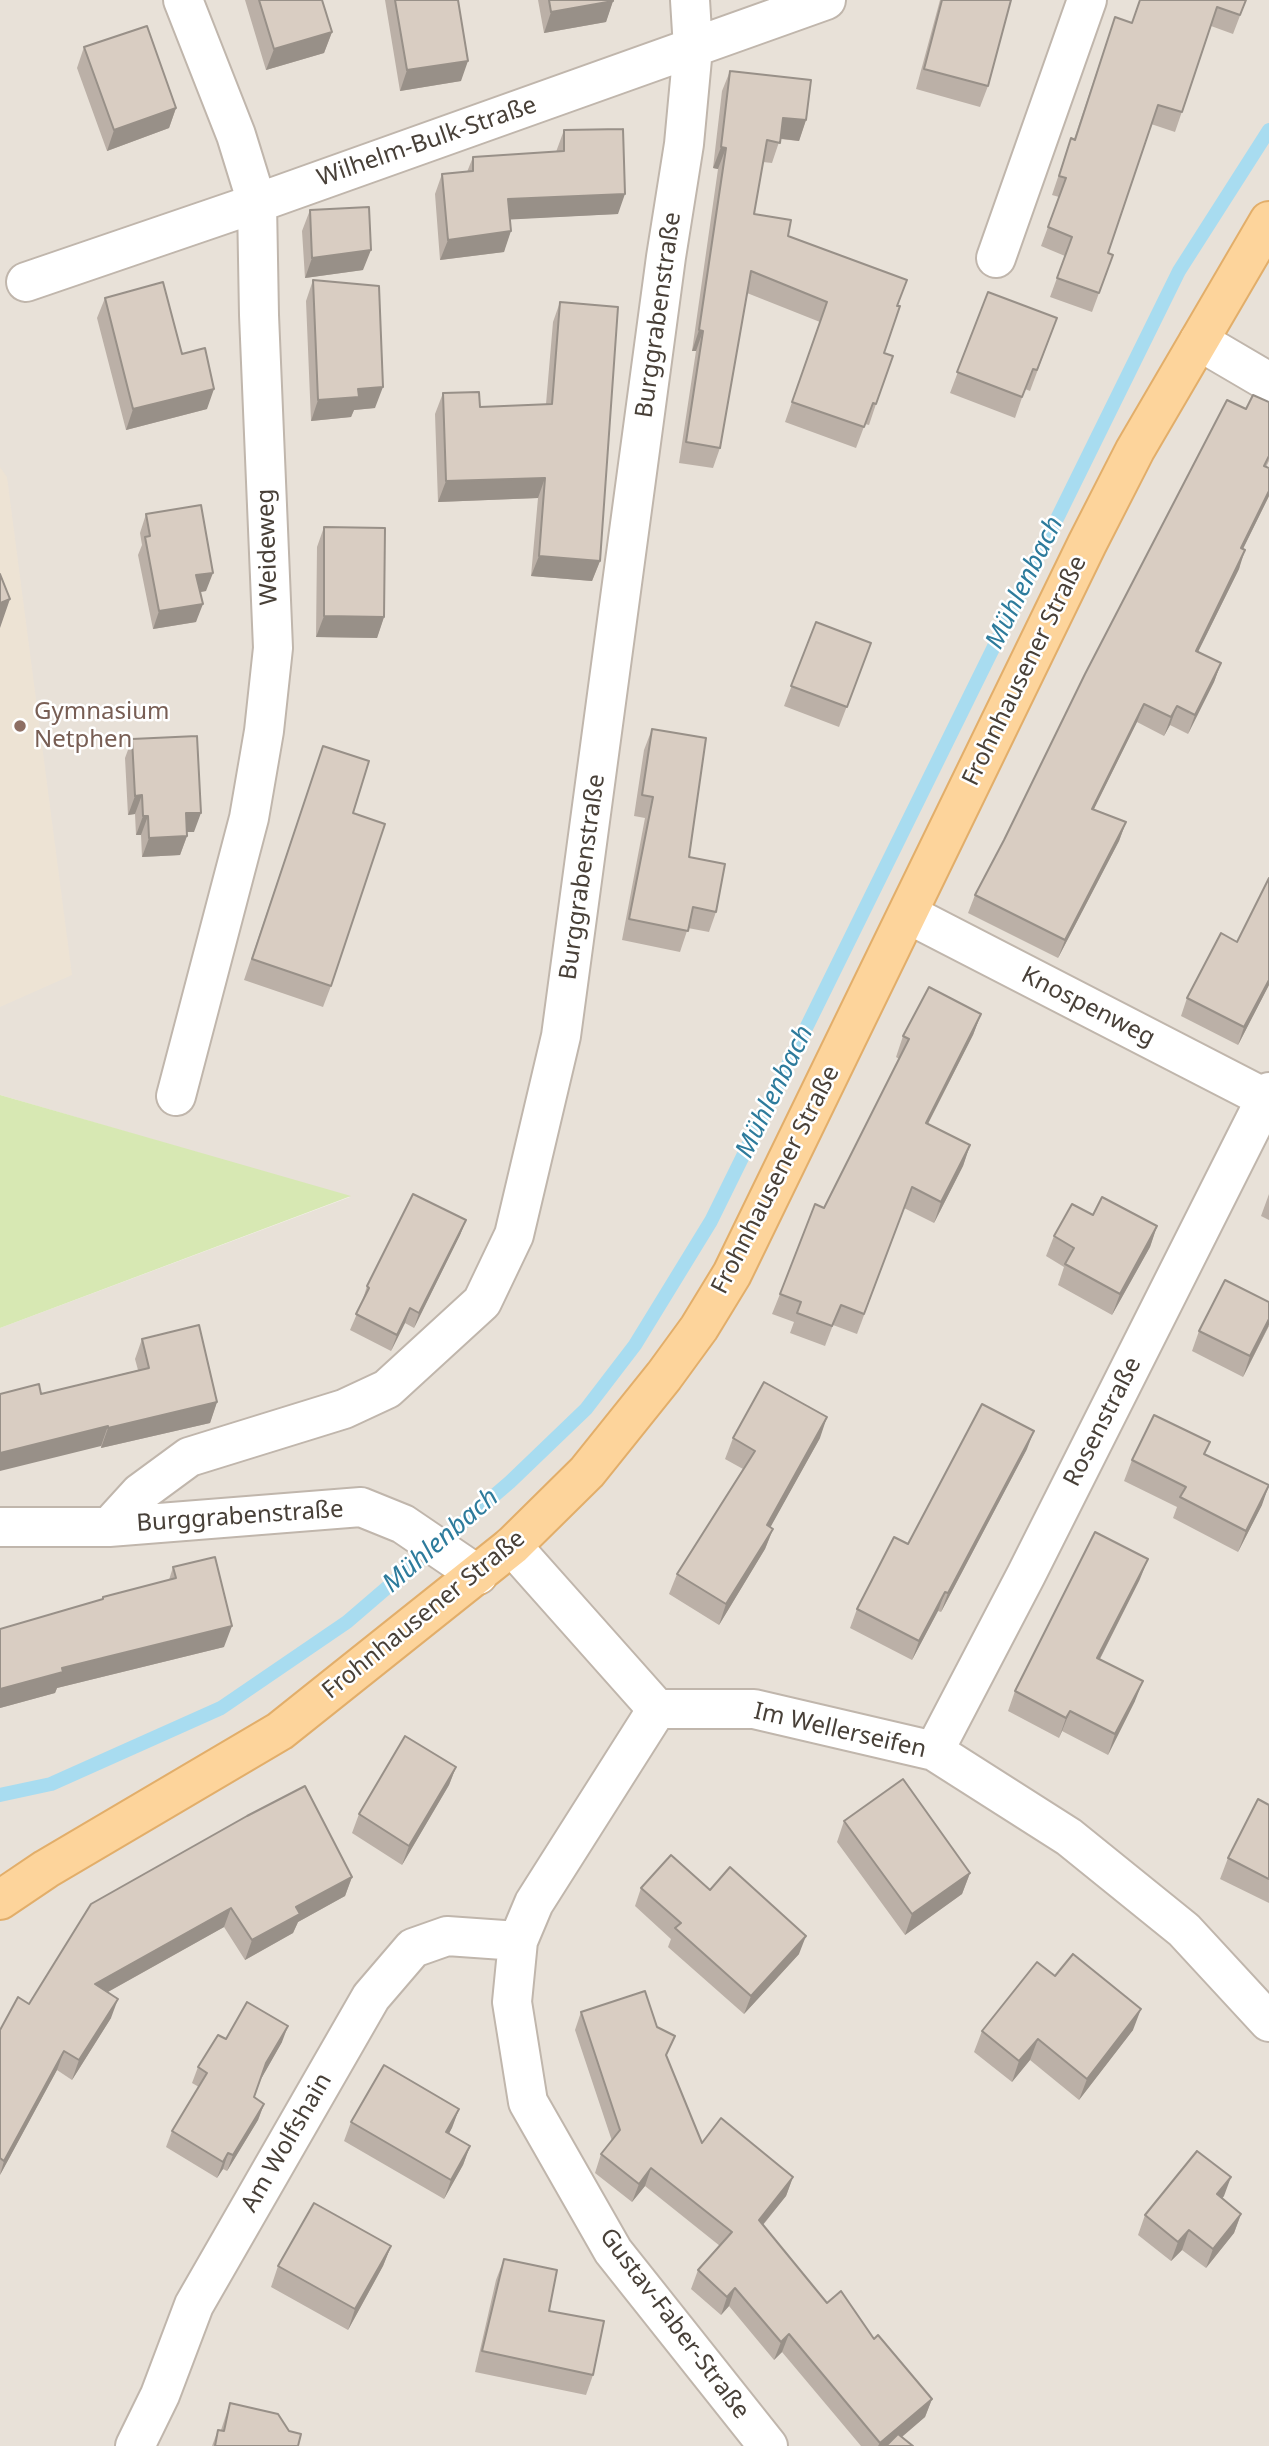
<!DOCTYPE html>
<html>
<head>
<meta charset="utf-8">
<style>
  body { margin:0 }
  canvas { display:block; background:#f5f0ea }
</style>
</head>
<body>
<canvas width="1269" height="2446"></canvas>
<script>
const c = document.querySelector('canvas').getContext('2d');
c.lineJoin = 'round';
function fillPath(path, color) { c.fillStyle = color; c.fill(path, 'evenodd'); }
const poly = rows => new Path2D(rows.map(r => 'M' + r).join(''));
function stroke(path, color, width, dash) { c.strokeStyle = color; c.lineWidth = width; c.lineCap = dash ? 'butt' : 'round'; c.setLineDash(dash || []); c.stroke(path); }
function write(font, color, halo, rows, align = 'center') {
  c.font = font + ' "Noto Sans",sans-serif'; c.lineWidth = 5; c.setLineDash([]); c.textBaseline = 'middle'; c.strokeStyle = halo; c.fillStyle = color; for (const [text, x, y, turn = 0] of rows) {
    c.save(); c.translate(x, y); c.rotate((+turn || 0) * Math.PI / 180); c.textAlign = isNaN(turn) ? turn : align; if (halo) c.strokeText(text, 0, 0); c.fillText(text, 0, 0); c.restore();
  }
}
fillPath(poly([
  [0,0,1269,0,1269,2446,0,2446,0,1328,350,1197,0,1095]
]), '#e8e1d8');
fillPath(poly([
  [0,467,7,477,72,975,0,1007]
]), '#ede3d4');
fillPath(poly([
  [0,1095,351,1196,0,1328]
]), '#d7e8b3');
stroke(poly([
  [0,1795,51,1784,221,1708,347,1622,510,1482,586,1409,635,1345,711,1221,1179,271,1269,130]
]), '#a8dcf0', 14);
const minor = poly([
  [996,258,1087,0],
  [26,282,257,203,826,0],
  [1199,341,1269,382],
  [908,914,1269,1100],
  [176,1096,249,818,264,731,273,648,259,315,257,203,236,135,183,0],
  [0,1527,109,1527,140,1493,189,1457,344,1409,387,1389,482,1302,514,1235,561,1036,666,257,684,144,693,48,690,0],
  [109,1527,361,1507,403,1524,478,1575],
  [512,1546,657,1709,754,1709,934,1751,1069,1837,1184,1930,1269,2022],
  [657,1709,534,1903,518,1941,512,2002,528,2102,613,2251,768,2446],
  [934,1751,1026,1575,1269,1092],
  [135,2446,160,2395,194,2305,371,1997,413,1948,447,1936,518,1941]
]);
const major = poly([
  [0,1900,46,1869,280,1731,512,1546,587,1472,664,1376,699,1328,732,1274,1087,544,1135,450,1269,221]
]);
stroke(minor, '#c0b6ac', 42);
stroke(major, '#e2ae6a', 42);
stroke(minor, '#fff', 38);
stroke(major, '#fdd49b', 38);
fillPath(poly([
  [245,0,322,0,332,32,324,53,266,70],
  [385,0,458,0,461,81,400,91],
  [538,0,613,0,613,1,606,22,544,33],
  [940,0,1011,0,988,86,980,107,916,89],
  [1246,0,1233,34,1211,26,1175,132,1151,124,1108,253,1113,255,1092,312,1050,297,1065,256,1041,246,1059,197,1052,195,1071,138,1074,139,1115,17,1132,23],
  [84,47,176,108,169,128,107,151,77,68],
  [730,71,806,120,799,141,780,139,772,163,763,162,754,214,897,306,884,353,876,404,869,425,865,424,856,448,785,422,820,322,747,293,720,448,713,468,679,463,696,351,692,351,718,169,713,168,722,91],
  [564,130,618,214,510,219,504,252,440,260,435,194,442,174,467,172,473,157,556,152],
  [310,210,363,270,305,278,302,231],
  [313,280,375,408,354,410,351,417,311,421,306,301],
  [988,292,1057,318,1030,391,1025,389,1015,418,950,393],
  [105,298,182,354,207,409,126,430,97,318],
  [560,302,600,561,592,581,531,576,538,498,438,502,435,414,443,393,480,407,546,404,553,322],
  [1269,402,1269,461,1266,467,1269,496,1243,549,1239,569,1198,652,1221,663,1214,682,1188,734,1170,725,1164,736,1137,722,1094,809,1126,822,1119,841,1058,958,968,913,975,895,1246,409],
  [146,514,206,591,200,592,196,622,153,629,138,555,142,545,140,533],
  [324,527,384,617,377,638,316,637,317,547],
  [816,622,871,643,839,727,784,706],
  [652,729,689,857,716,912,709,932,688,928,680,952,622,940,645,818,634,816,644,750],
  [132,739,194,832,187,832,187,836,180,855,142,857,141,835,136,835,135,814,128,815,125,758],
  [323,746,353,813,331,986,323,1007,244,980],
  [1269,985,1238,1045,1181,1016,1187,998],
  [981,1014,973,1035,928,1124,970,1145,963,1166,934,1223,904,1208,857,1334,833,1325,825,1346,790,1333,794,1322,772,1314,780,1294,899,1059,896,1057,903,1036],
  [1269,1194,1269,1220,1261,1216],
  [1093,1215,1157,1226,1150,1247,1112,1315,1058,1285,1064,1267,1046,1256,1054,1236],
  [466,1220,460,1235,414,1328,405,1323,391,1351,350,1330,362,1302,367,1286],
  [1269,1326,1243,1377,1192,1351,1199,1331],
  [142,1339,217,1402,210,1423,101,1448,101,1446,41,1394,138,1370,135,1359],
  [733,1438,820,1438,770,1527,773,1529,765,1549,719,1625,669,1594,677,1574,743,1469,725,1459],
  [1027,1449,941,1612,938,1611,912,1660,850,1628,857,1609,908,1544],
  [1205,1454,1262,1505,1238,1552,1173,1518,1177,1507,1124,1481,1132,1460],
  [173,1567,224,1647,57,1688,55,1693,0,1708,0,1629,102,1599,103,1597,169,1580],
  [1140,1579,1100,1659,1135,1701,1108,1755,1062,1731,1059,1738,1008,1711,1015,1691],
  [456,1767,449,1785,402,1865,352,1833,359,1814],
  [1269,1805,1269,1903,1220,1879,1228,1858],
  [844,1821,970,1873,962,1894,905,1935,837,1842],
  [352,1877,345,1896,298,1922,293,1933,245,1960,224,1927,108,1992,111,2018,72,2080,57,2070,0,2175,0,2030,29,2004,91,1904],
  [641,1888,710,1890,799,1954,744,2014,668,1947,671,1939,635,1906],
  [1055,1976,1133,2030,1079,2100,1030,2060,1012,2082,974,2052,982,2031],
  [581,2012,657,2027,667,2057,702,2143,793,2177,786,2196,763,2225,827,2303,874,2339,932,2399,925,2417,902,2437,913,2446,861,2446,782,2352,774,2360,729,2306,721,2315,691,2289,698,2270,720,2246,645,2186,632,2202,595,2173,601,2154,612,2141,575,2030],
  [226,2039,282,2042,261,2079,254,2097,264,2104,258,2120,227,2171,223,2169,217,2178,166,2147,172,2131,199,2087,192,2083,198,2067],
  [459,2109,449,2134,470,2146,463,2165,444,2199,344,2141,351,2122],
  [1224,2196,1222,2198,1241,2214,1234,2233,1206,2268,1182,2250,1171,2261,1138,2235,1145,2215],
  [391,2246,383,2266,348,2330,271,2287,278,2266],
  [504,2259,549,2311,593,2375,586,2395,475,2372,496,2280],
  [230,2403,298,2446,212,2446,218,2430,221,2430]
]), '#bbb0a7');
fillPath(poly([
  [613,1,606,22,544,33,551,12],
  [332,32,324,53,266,70,274,49],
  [468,61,461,81,400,91,407,70],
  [176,108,169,128,107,151,114,130],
  [783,118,806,120,799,141,776,138],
  [721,147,726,148,718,169,713,168],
  [625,194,618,214,501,220,508,199],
  [511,231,504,252,440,260,448,240],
  [371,250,363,270,305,278,312,258],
  [699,330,703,331,696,351,692,351],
  [383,387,375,408,354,410,351,417,311,421,318,400,358,389],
  [214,389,207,409,126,430,133,409],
  [545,478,538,498,438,502,446,481],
  [1269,491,1269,496,1234,567,1241,548],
  [1245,550,1239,569,1189,670,1196,651],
  [539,556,600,561,592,581,531,576],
  [213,573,206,591,189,594,196,575],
  [10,599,0,628,0,603],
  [203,604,196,622,153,629,159,611],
  [324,616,384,617,377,638,316,637],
  [1221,663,1214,682,1188,734,1195,715],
  [1144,704,1137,722,1085,827,1092,809],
  [1177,706,1170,725,1164,736,1171,717],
  [142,795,135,814,128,815,135,796],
  [186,813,201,813,194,832,179,832],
  [143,816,148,816,141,835,136,835],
  [1126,822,1119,841,1058,958,1065,940],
  [187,836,180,855,142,857,149,838],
  [1269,980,1269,985,1238,1045,1244,1027],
  [981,1014,973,1035,918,1143,926,1123],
  [970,1145,963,1166,934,1223,941,1202],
  [466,1220,460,1235,414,1328,419,1313],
  [1157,1226,1150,1247,1112,1315,1120,1294],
  [410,1308,405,1323,391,1351,397,1335],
  [1269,1319,1269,1325,1243,1377,1250,1356],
  [217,1402,210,1423,101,1448,108,1428],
  [827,1417,820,1438,760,1546,767,1525],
  [108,1426,101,1446,0,1471,0,1453],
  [1034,1431,1027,1449,941,1612,948,1593],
  [1269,1485,1262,1505,1238,1552,1246,1531],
  [773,1529,765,1549,719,1625,726,1604],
  [1148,1559,1140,1579,1090,1678,1097,1658],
  [945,1592,938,1611,912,1660,919,1641],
  [232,1626,224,1647,57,1688,55,1693,0,1708,0,1689,62,1668],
  [1143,1681,1135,1701,1108,1755,1115,1734],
  [1070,1711,1062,1731,1059,1738,1066,1718],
  [456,1767,449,1785,402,1865,409,1846],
  [970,1873,962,1894,905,1935,912,1914],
  [352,1877,345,1896,298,1922,293,1933,245,1960,252,1940,296,1907],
  [231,1908,224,1927,88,2003,95,1984],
  [806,1936,799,1954,744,2014,751,1996],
  [118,1999,111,2018,72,2080,79,2060],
  [1141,2009,1133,2030,1079,2100,1087,2079],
  [288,2026,282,2042,261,2079,266,2063],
  [1038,2039,1030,2060,1012,2082,1019,2061],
  [64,2051,57,2070,0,2175,4,2161],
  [264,2104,258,2120,227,2171,233,2155],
  [459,2109,452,2128,439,2151,446,2132],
  [470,2146,463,2165,444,2199,451,2180],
  [228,2153,223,2169,217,2178,223,2162],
  [651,2168,645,2186,632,2202,639,2184],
  [793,2177,786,2196,752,2238,759,2220],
  [1231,2177,1224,2196,1210,2213,1217,2194],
  [1241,2214,1234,2233,1206,2268,1213,2249],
  [1189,2230,1182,2250,1171,2261,1178,2242],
  [391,2246,383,2266,348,2330,355,2309],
  [735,2288,729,2306,721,2315,727,2297],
  [789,2334,782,2352,774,2360,781,2342],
  [932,2399,925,2417,891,2446,878,2446,880,2443]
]), '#989088');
const building = poly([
  [259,0,322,0,332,32,274,49,259,0],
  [395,0,458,0,468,61,407,70,395,0],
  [549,0,613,0,613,1,551,12,549,0],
  [942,0,1011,0,988,86,924,69,942,0],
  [1140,0,1246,0,1240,15,1217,7,1182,112,1158,105,1108,253,1113,255,1099,293,1057,278,1072,237,1048,227,1066,178,1059,176,1071,138,1075,140,1115,17,1132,23,1140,0],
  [147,26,176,108,114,130,84,47,147,26],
  [730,71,811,80,806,120,783,118,780,143,767,140,754,214,791,220,788,236,907,280,897,306,900,306,884,353,893,356,876,404,873,403,864,427,792,402,827,302,751,271,720,448,686,442,703,331,699,330,726,148,721,147,730,71],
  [623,129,625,194,508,199,511,231,448,240,442,174,473,171,473,157,564,151,564,130,623,129],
  [369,207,371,250,312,258,310,210,369,207],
  [313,280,379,286,383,387,358,389,359,397,318,400,313,280],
  [163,282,182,354,205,348,214,389,133,409,105,298,163,282],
  [988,292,1057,318,1037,370,1033,369,1022,397,957,372,988,292],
  [560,302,618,307,600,561,539,556,545,478,446,481,443,393,479,392,480,407,552,404,560,302],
  [1253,395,1269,402,1269,456,1264,466,1269,468,1269,491,1241,548,1245,550,1196,651,1221,663,1195,715,1177,706,1171,717,1144,704,1092,809,1126,822,1065,940,975,895,1004,840,1085,674,1227,400,1246,409,1253,395],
  [201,505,213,573,196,575,203,604,159,611,145,537,150,536,146,514,201,505],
  [324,527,385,528,384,617,324,616,324,527],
  [0,574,10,599,0,603,0,574],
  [816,622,871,643,847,707,791,686,816,622],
  [652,729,706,738,689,857,725,864,716,912,693,907,688,931,629,919,653,797,642,795,652,729],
  [197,736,201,813,186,813,187,836,149,838,148,816,143,816,142,795,135,796,132,739,197,736],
  [323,746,369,761,353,813,385,824,331,986,252,959,323,746],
  [1269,878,1269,980,1244,1027,1187,998,1221,933,1237,942,1269,878],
  [929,987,981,1014,926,1123,970,1145,941,1202,912,1187,864,1314,841,1305,832,1326,797,1313,801,1302,780,1294,815,1204,824,1208,909,1039,903,1036,929,987],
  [413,1194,466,1220,419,1313,410,1308,397,1335,356,1314,369,1288,367,1286,413,1194],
  [1102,1197,1157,1226,1120,1294,1065,1264,1074,1248,1054,1236,1072,1204,1093,1215,1102,1197],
  [1225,1280,1269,1302,1269,1319,1250,1356,1199,1331,1225,1280],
  [199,1325,217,1402,108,1428,108,1426,0,1453,0,1394,39,1384,41,1394,149,1368,142,1339,199,1325],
  [764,1382,827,1417,767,1525,773,1529,726,1604,677,1574,755,1451,733,1438,764,1382],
  [982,1404,1034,1431,948,1593,945,1592,919,1641,857,1609,894,1537,908,1544,982,1404],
  [1154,1415,1210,1442,1204,1454,1269,1485,1246,1531,1180,1497,1186,1487,1132,1460,1154,1415],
  [1095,1532,1148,1559,1097,1658,1143,1681,1115,1734,1070,1711,1066,1718,1015,1691,1095,1532],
  [215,1557,232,1626,62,1668,63,1672,0,1689,0,1629,103,1599,103,1597,176,1578,173,1567,215,1557],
  [405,1736,456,1767,409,1846,359,1814,405,1736],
  [903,1779,970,1873,912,1914,844,1821,903,1779],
  [305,1786,352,1877,296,1907,300,1914,252,1940,231,1908,95,1984,118,1999,79,2060,64,2051,4,2161,0,2158,0,2030,18,1997,29,2004,91,1904,247,1816,305,1786],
  [1258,1799,1269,1805,1269,1879,1228,1858,1258,1799],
  [671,1855,710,1890,730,1867,806,1936,751,1996,675,1928,681,1923,641,1888,671,1855],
  [1073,1954,1141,2009,1087,2079,1038,2039,1019,2061,982,2031,1037,1962,1055,1976,1073,1954],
  [645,1991,657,2027,675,2036,666,2055,702,2143,721,2118,793,2177,759,2220,827,2303,841,2291,874,2339,878,2335,932,2399,880,2443,789,2334,781,2342,735,2288,727,2297,698,2270,732,2232,651,2168,639,2184,601,2154,620,2130,581,2012,645,1991],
  [247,2002,288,2026,266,2063,254,2097,264,2104,233,2155,228,2153,223,2162,172,2131,207,2073,198,2067,218,2035,226,2039,247,2002],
  [384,2065,459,2109,446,2132,470,2146,451,2180,351,2122,384,2065],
  [1197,2151,1231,2177,1217,2194,1241,2214,1213,2249,1189,2230,1178,2242,1145,2215,1197,2151],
  [314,2203,391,2246,355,2309,278,2266,314,2203],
  [504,2259,557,2270,549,2311,604,2321,593,2375,482,2351,504,2259],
  [230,2403,278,2414,289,2431,301,2434,298,2446,215,2446,218,2430,224,2431,230,2403],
  [898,2434,913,2446,886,2446,898,2434]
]);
fillPath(building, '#d9cdc2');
stroke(building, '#989088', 2);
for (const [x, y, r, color] of [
  [20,726,7,"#8d6e63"]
]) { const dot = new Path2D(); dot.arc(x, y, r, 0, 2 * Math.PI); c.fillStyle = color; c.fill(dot); stroke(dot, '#fff', 2.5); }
write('24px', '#484038', '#fff', [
  ["Wilhelm-Bulk-Straße",427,142,-19],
  ["Burggrabenstraße",659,315,-82],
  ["Weideweg",268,547,-92],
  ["Frohnhausener Straße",1025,671,-64],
  ["Burggrabenstraße",583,877,-82],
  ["Knospenweg",1088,1007,27],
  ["Frohnhausener Straße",776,1180,-63],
  ["Rosenstraße",1103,1422,-63],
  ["Burggrabenstraße",240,1517,-4],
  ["Frohnhausener Straße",424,1615,-39],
  ["Im Wellerseifen",840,1731,13],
  ["Am Wolfshain",287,2143,-60],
  ["Gustav-Faber-Straße",674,2324,53]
]);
write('24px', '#785e54', '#fff', [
  ["Gymnasium",34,712],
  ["Netphen",34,740]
], 'left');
write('italic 26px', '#2d7b9c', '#fff', [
  ["Mühlenbach",1025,583,-64],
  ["Mühlenbach",775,1092,-64],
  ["Mühlenbach",441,1541,-41]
]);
</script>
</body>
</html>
